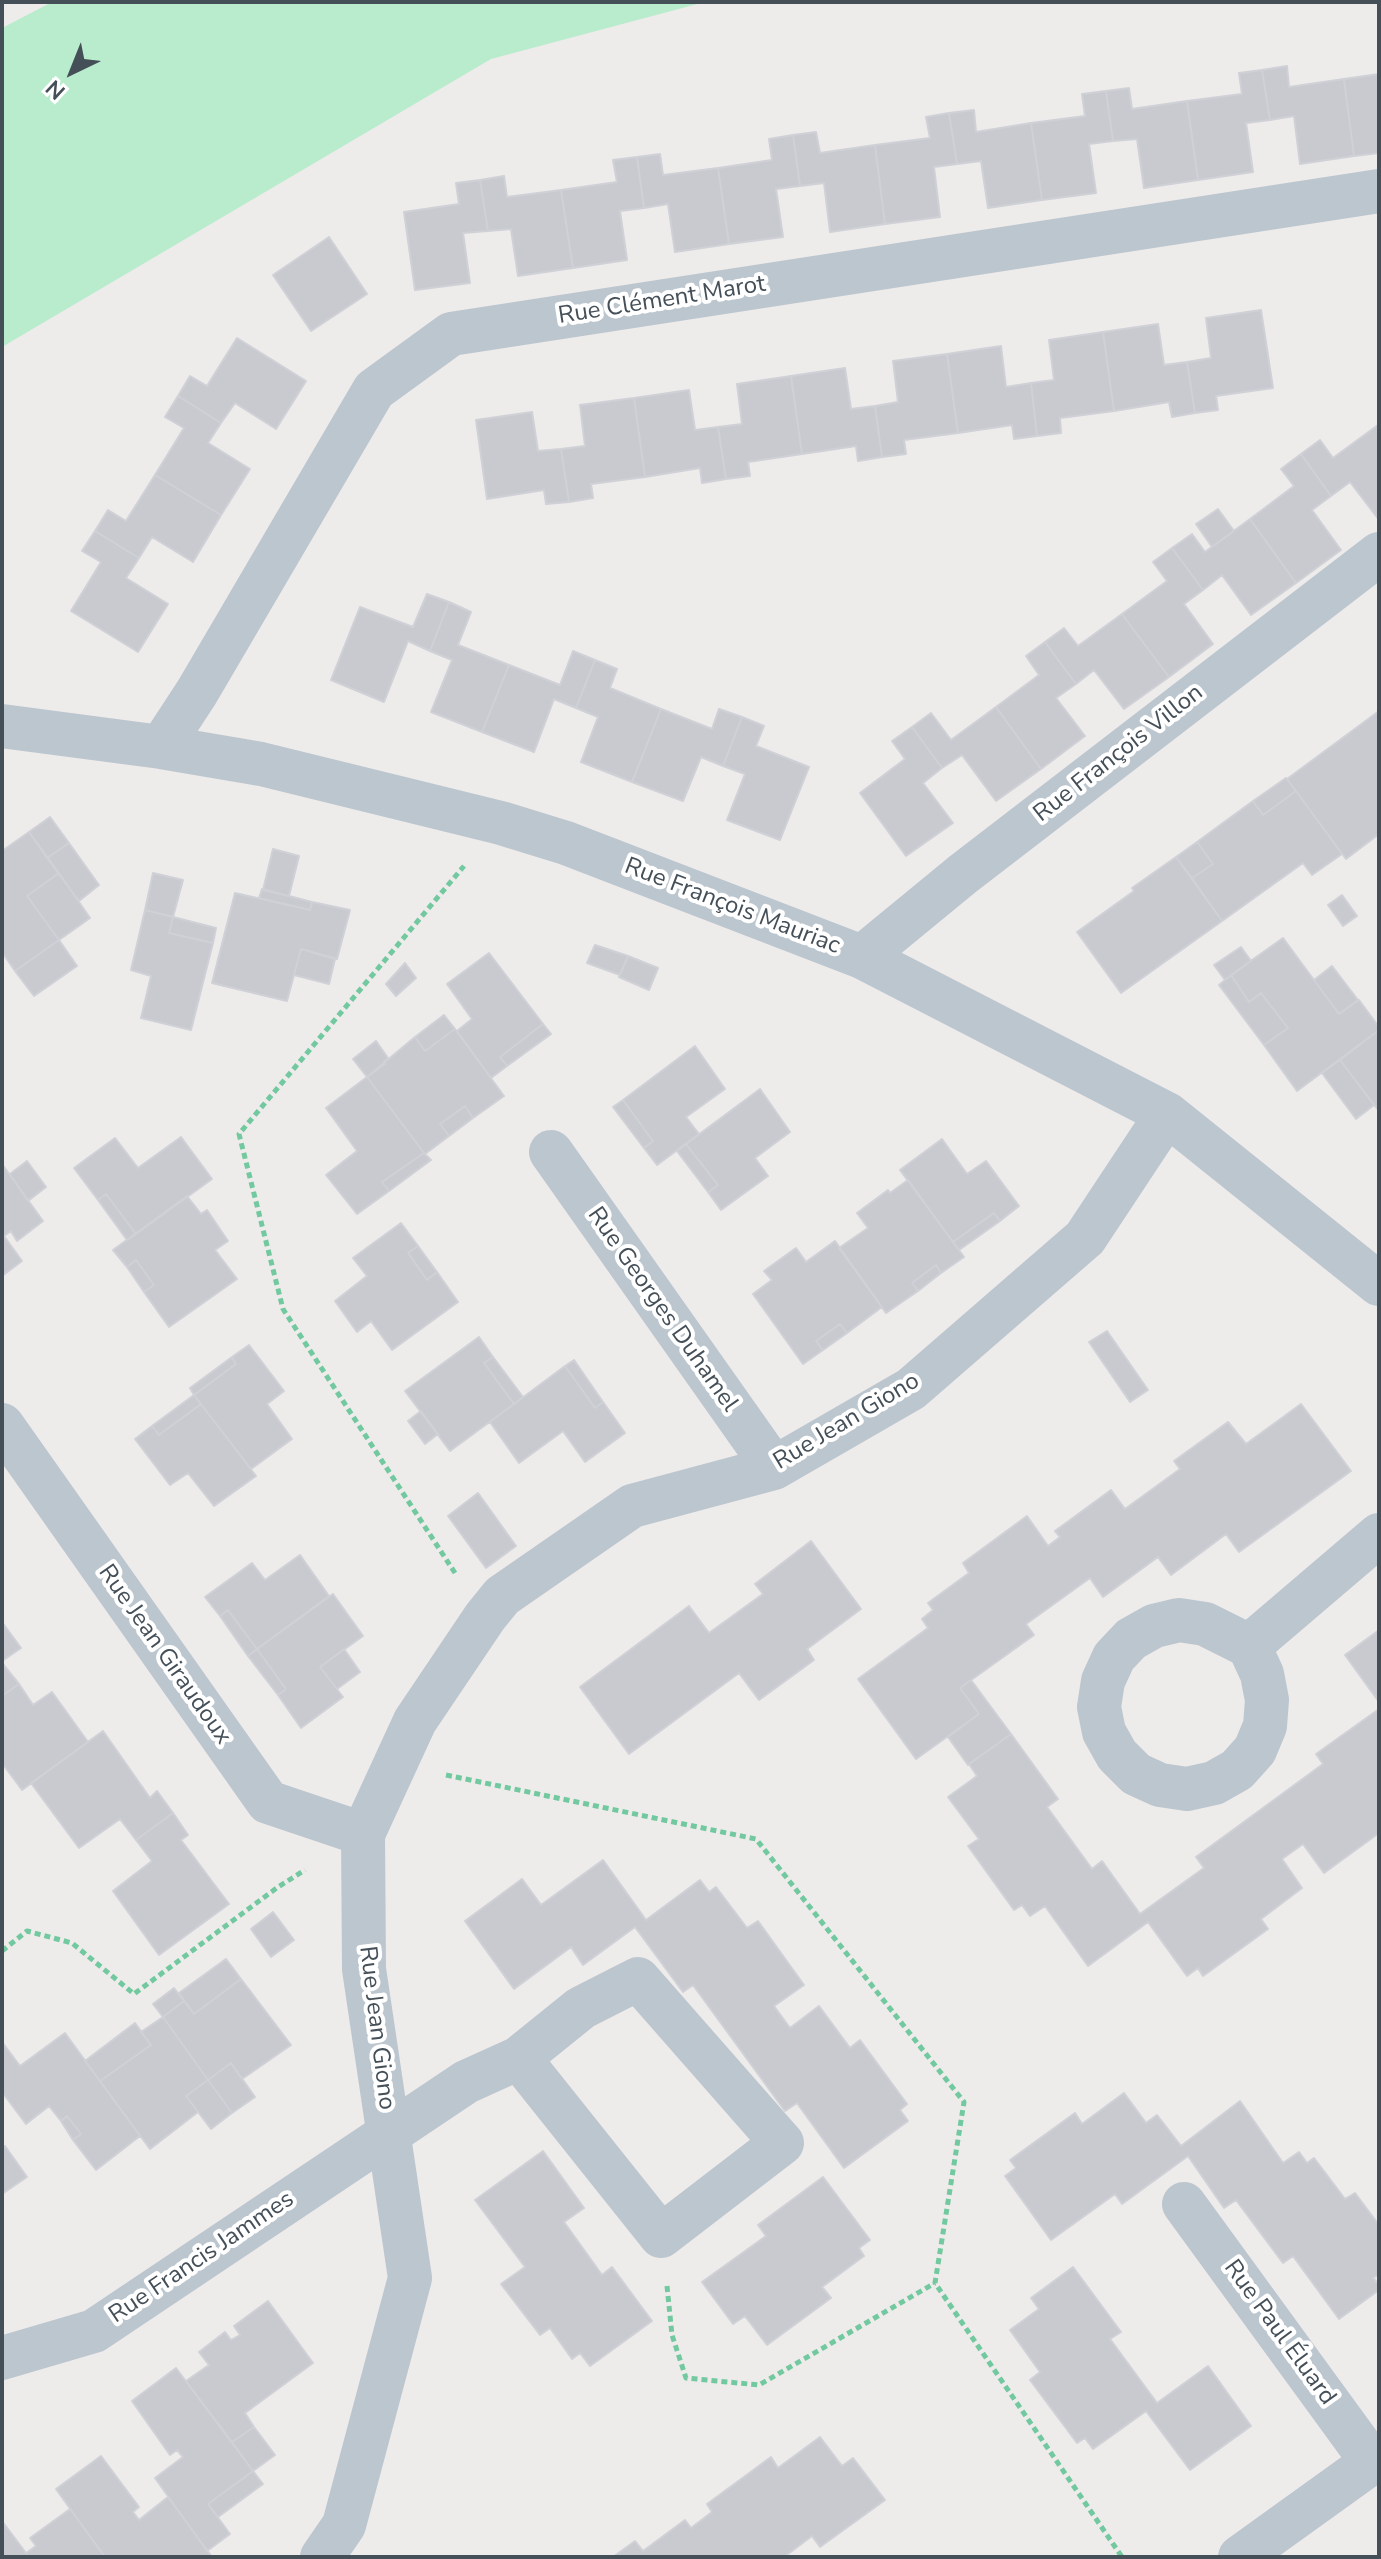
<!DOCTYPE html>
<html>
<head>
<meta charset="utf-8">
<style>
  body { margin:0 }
  #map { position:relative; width:1381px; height:2559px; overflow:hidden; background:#eeebeb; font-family:"Nunito Sans",sans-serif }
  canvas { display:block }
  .frame { position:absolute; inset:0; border:4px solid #444f58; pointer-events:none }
  .north { position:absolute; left:32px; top:32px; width:80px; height:80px; -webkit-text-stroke:6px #fff; paint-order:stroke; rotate:223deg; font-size:22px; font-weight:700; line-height:32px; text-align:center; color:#444f58 }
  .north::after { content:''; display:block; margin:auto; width:28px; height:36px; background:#444f58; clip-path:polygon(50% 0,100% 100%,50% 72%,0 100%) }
</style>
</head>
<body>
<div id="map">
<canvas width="1381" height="2559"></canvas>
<div class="frame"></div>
<div class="north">N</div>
</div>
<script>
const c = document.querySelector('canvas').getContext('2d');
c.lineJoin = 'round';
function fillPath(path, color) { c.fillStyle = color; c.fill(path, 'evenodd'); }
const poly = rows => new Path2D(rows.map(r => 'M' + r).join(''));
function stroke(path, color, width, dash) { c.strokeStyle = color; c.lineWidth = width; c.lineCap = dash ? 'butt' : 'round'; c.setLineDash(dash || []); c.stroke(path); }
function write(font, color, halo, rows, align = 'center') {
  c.font = font + ' "Nunito Sans",sans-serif'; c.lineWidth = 8; c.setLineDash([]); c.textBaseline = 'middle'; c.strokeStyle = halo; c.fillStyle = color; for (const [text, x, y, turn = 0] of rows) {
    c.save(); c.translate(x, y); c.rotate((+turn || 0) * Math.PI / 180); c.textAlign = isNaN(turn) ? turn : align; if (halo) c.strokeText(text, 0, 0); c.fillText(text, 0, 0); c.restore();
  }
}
fillPath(poly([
  [52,2,705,2,491,59,2,347,2,28]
]), '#b9eccd');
const building = poly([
  [1287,66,1289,87,1344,79,1354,156,1300,164,1294,116,1270,120,1262,70,1287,66],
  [1262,70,1270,120,1246,123,1253,172,1198,180,1187,101,1242,94,1239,73,1262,70],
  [1379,74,1379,153,1354,156,1344,79,1379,74],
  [1129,88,1132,109,1187,101,1198,180,1144,188,1137,139,1113,141,1106,91,1129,88],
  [1106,91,1113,141,1089,144,1096,193,1042,200,1031,123,1085,116,1082,94,1106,91],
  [974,110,976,132,1031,123,1042,200,988,208,981,161,957,164,949,113,974,110],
  [949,113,957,164,934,167,940,217,885,224,875,145,930,138,926,117,949,113],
  [816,132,820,153,875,145,885,224,830,232,824,183,800,186,793,135,816,132],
  [793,135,800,186,776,189,783,237,729,244,718,168,772,160,769,139,793,135],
  [660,154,663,175,718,168,729,244,675,252,668,204,644,208,637,157,660,154],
  [637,157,644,208,620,211,627,260,573,268,561,190,617,182,613,160,637,157],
  [504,176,507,197,561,190,573,268,518,276,511,229,488,231,480,180,504,176],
  [480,180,488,231,463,233,470,283,415,290,404,212,459,204,456,183,480,180],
  [329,237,367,294,311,331,273,275,329,237],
  [1261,310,1273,388,1216,396,1218,410,1195,413,1187,362,1211,358,1206,318,1261,310],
  [1158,324,1164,365,1187,362,1195,413,1172,417,1169,402,1114,411,1103,332,1158,324],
  [1103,332,1114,411,1060,418,1061,433,1037,436,1031,383,1054,380,1049,340,1103,332],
  [237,338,306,381,276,429,235,403,221,423,178,396,190,376,207,386,237,338],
  [1001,346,1006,387,1031,383,1037,436,1014,439,1012,425,958,433,947,354,1001,346],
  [947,354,958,433,904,440,906,454,882,457,875,406,898,402,893,361,947,354],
  [845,368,851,409,875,406,882,457,858,461,856,446,802,454,791,376,845,368],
  [791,376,802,454,748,462,750,476,726,479,718,427,742,424,737,384,791,376],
  [689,390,695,430,718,427,726,479,702,483,700,468,645,477,634,398,689,390],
  [178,396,221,423,208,443,250,469,221,515,155,475,184,428,165,417,178,396],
  [634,398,645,477,591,484,593,498,569,502,561,449,585,446,580,405,634,398],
  [532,412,538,451,561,449,569,502,546,504,544,490,487,499,476,420,532,412],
  [1378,425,1379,427,1379,520,1350,482,1331,496,1301,454,1320,440,1333,458,1378,425],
  [1301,454,1331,496,1312,510,1341,550,1296,583,1250,519,1294,486,1281,469,1301,454],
  [155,475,221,515,193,562,152,537,139,558,95,531,108,510,126,521,155,475],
  [1218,509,1234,531,1212,547,1196,524,1218,509],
  [1250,519,1296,583,1251,615,1222,575,1203,590,1172,548,1192,534,1205,552,1250,519],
  [95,531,139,558,126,578,168,604,138,652,71,611,101,562,82,551,95,531],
  [1172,548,1203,590,1184,604,1213,644,1169,677,1122,614,1167,581,1153,562,1172,548],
  [427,594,449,602,430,651,408,641,384,702,331,680,360,607,413,627,427,594],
  [449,602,471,612,458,645,509,665,482,732,431,712,452,660,430,651,449,602],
  [1122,614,1169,677,1124,709,1094,670,1076,684,1045,642,1064,628,1078,646,1122,614],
  [1045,642,1076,684,1056,698,1085,736,1041,769,996,707,1039,675,1026,656,1045,642],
  [573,651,595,660,576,708,554,699,534,752,482,732,509,665,560,685,573,651],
  [595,660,617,669,610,688,661,709,632,782,581,762,598,717,576,708,595,660],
  [996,707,1041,769,996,801,962,755,942,768,912,727,931,713,951,740,996,707],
  [661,709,712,729,719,709,742,717,723,766,701,757,683,801,632,782,661,709],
  [1379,711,1379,834,1346,859,1287,779,1379,711],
  [742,717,764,726,756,746,809,767,780,840,727,820,745,774,723,766,742,717],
  [912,727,942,768,923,783,953,823,906,856,860,793,905,759,892,741,912,727],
  [1286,778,1296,791,1263,815,1253,801,1286,778],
  [1296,791,1342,854,1312,875,1303,863,1222,921,1192,878,1213,864,1197,842,1253,801,1263,815,1296,791],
  [50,817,69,843,47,858,29,832,50,817],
  [29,832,59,873,27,896,59,940,15,971,2,952,2,851,29,832],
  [1197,842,1213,864,1192,878,1176,857,1197,842],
  [69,843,99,885,79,901,47,858,69,843],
  [273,849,299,856,289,896,263,890,273,849],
  [1176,857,1222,921,1121,993,1077,932,1134,891,1132,888,1176,857],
  [59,873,90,918,59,940,27,896,59,873],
  [153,873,183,880,173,917,145,910,153,873],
  [262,889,312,902,310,910,259,898,262,889],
  [235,893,310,910,312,902,350,910,337,959,301,949,287,1001,212,983,235,893],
  [1342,895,1357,916,1343,926,1328,905,1342,895],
  [145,910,173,917,169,933,213,943,191,1030,141,1018,151,976,131,970,145,910],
  [173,917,216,928,213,943,169,933,173,917],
  [1283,938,1339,1014,1359,1000,1379,1027,1379,1030,1297,1091,1264,1045,1288,1028,1261,993,1249,1002,1231,975,1283,938],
  [59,940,77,966,34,996,15,971,59,940],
  [595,945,628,956,620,975,587,963,595,945],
  [1241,947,1251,961,1225,980,1214,965,1241,947],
  [301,949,335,959,329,984,294,975,301,949],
  [489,953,543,1024,500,1057,507,1066,491,1078,457,1031,472,1019,447,984,489,953],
  [628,956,658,968,649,990,619,977,628,956],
  [405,963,416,978,396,996,386,984,405,963],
  [1332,966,1358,1000,1339,1014,1314,980,1332,966],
  [1231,975,1249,1002,1261,993,1288,1028,1264,1045,1219,985,1231,975],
  [444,1015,455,1029,425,1051,415,1037,444,1015],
  [543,1024,551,1034,507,1066,500,1057,543,1024],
  [455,1029,504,1096,473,1118,465,1106,440,1124,449,1136,425,1154,367,1077,415,1037,425,1051,455,1029],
  [1379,1030,1379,1111,1340,1060,1379,1030],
  [376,1041,388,1058,384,1062,385,1064,367,1077,353,1059,376,1041],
  [695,1046,725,1089,686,1117,699,1134,657,1165,644,1148,653,1141,623,1100,695,1046],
  [1340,1060,1374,1105,1356,1119,1322,1073,1340,1060],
  [367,1077,424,1153,382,1182,389,1191,357,1214,326,1175,357,1151,326,1108,367,1077],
  [760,1089,790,1132,755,1158,768,1176,721,1210,708,1192,718,1185,686,1144,760,1089],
  [623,1100,653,1141,644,1148,613,1107,623,1100],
  [465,1106,473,1118,449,1136,440,1124,465,1106],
  [181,1137,212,1179,136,1234,106,1194,98,1200,74,1168,115,1138,138,1168,181,1137],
  [942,1139,967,1174,986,1161,1019,1206,1000,1221,994,1213,953,1242,900,1170,942,1139],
  [686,1144,718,1185,708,1192,677,1151,686,1144],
  [424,1153,431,1160,389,1191,382,1182,424,1153],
  [27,1161,46,1187,28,1201,10,1174,27,1161],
  [2,1164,43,1221,17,1241,11,1231,4,1236,22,1261,2,1276,2,1164],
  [908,1180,964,1257,941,1273,936,1265,912,1283,918,1291,886,1313,839,1248,868,1228,857,1213,888,1190,890,1193,908,1180],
  [106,1194,136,1234,127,1240,98,1200,106,1194],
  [187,1196,201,1214,207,1210,228,1241,215,1250,237,1279,169,1327,144,1292,154,1285,136,1260,127,1267,113,1250,187,1196],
  [994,1213,1000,1221,959,1250,953,1242,994,1213],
  [401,1223,418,1246,408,1253,427,1280,437,1272,458,1302,392,1350,371,1321,357,1332,335,1301,367,1276,353,1258,401,1223],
  [835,1241,882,1307,847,1333,840,1324,816,1341,823,1350,803,1364,753,1294,772,1280,764,1271,796,1248,806,1262,835,1241],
  [418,1246,437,1272,427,1280,408,1253,418,1246],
  [136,1260,154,1285,144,1292,127,1267,136,1260],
  [936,1265,941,1273,918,1291,912,1283,936,1265],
  [840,1324,847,1333,823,1350,816,1341,840,1324],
  [1107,1331,1148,1390,1130,1402,1089,1342,1107,1331],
  [479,1337,493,1357,484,1363,514,1404,450,1451,405,1391,479,1337],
  [249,1345,284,1391,267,1404,292,1439,251,1469,194,1395,236,1364,232,1357,249,1345],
  [232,1357,236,1364,194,1395,190,1388,232,1357],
  [493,1357,523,1397,514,1404,484,1363,493,1357],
  [574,1360,603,1402,595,1408,565,1366,574,1360],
  [565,1366,595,1408,603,1402,625,1433,585,1462,563,1431,519,1463,490,1422,565,1366],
  [194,1395,201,1404,159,1435,152,1426,194,1395],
  [201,1404,256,1476,214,1506,188,1473,170,1485,135,1439,152,1426,159,1435,201,1404],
  [1301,1404,1351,1471,1239,1552,1226,1534,1171,1575,1158,1557,1103,1597,1090,1578,1026,1624,1034,1635,960,1688,979,1714,916,1759,858,1679,928,1628,922,1619,933,1610,928,1603,969,1573,963,1563,1027,1516,1048,1546,1060,1537,1055,1531,1111,1490,1125,1509,1180,1469,1174,1461,1228,1422,1246,1444,1301,1404],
  [421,1411,438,1434,425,1444,408,1421,421,1411],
  [478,1493,516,1546,486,1568,448,1516,478,1493],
  [811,1541,861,1609,807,1649,814,1660,759,1700,739,1673,629,1754,580,1687,689,1606,709,1633,763,1594,755,1584,811,1541],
  [300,1555,329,1596,257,1649,228,1610,220,1616,205,1597,252,1563,265,1580,300,1555],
  [333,1594,363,1636,320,1667,343,1697,301,1728,278,1695,286,1689,257,1649,333,1594],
  [228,1610,257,1649,248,1656,220,1616,228,1610],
  [2,1622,21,1648,2,1661,2,1622],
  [1379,1630,1379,1702,1345,1655,1379,1630],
  [257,1649,286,1689,278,1695,248,1656,257,1649],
  [344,1649,360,1672,337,1689,320,1667,344,1649],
  [2,1663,19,1684,2,1696,2,1663],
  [971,1680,1011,1734,968,1765,948,1737,979,1714,960,1688,971,1680],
  [19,1684,33,1705,52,1692,88,1742,22,1790,2,1763,2,1696,19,1684],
  [1379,1709,1379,1833,1324,1873,1303,1844,1282,1859,1302,1888,1261,1919,1268,1929,1203,1976,1198,1968,1187,1976,1148,1922,1088,1966,1045,1906,1030,1916,1022,1905,1014,1910,968,1846,979,1839,948,1797,977,1776,969,1764,1011,1734,1058,1799,1047,1807,1092,1869,1102,1861,1140,1914,1204,1868,1196,1857,1323,1764,1316,1754,1379,1709],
  [103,1731,150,1798,157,1791,173,1813,136,1840,120,1819,79,1848,31,1783,103,1731],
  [173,1813,188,1835,181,1840,229,1904,159,1955,113,1891,152,1861,136,1840,173,1813],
  [603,1860,646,1920,700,1880,709,1892,716,1887,747,1928,758,1921,804,1985,774,2006,790,2028,819,2006,850,2048,860,2040,907,2104,900,2110,908,2121,844,2168,797,2103,785,2111,693,1985,683,1992,635,1927,583,1965,571,1947,514,1989,465,1921,522,1879,541,1905,603,1860],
  [273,1912,294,1940,271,1957,251,1929,273,1912],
  [226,1959,241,1979,194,2014,179,1993,226,1959],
  [241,1979,291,2045,242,2079,231,2063,208,2080,163,2017,184,2001,194,2014,241,1979],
  [174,1988,184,2001,163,2017,153,2004,174,1988],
  [163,2017,208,2080,186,2096,198,2112,150,2149,100,2081,151,2045,141,2032,163,2017],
  [135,2023,151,2045,100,2081,85,2061,135,2023],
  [65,2033,140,2136,96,2170,73,2140,81,2134,67,2116,61,2121,49,2106,26,2124,2,2092,2,2042,20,2066,65,2033],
  [231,2063,255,2097,232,2113,208,2080,231,2063],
  [208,2080,232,2113,211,2129,186,2096,208,2080],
  [1124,2093,1146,2123,1157,2115,1181,2146,1240,2101,1283,2163,1299,2152,1307,2163,1314,2158,1345,2199,1355,2193,1379,2225,1379,2274,1373,2278,1379,2285,1379,2290,1339,2319,1293,2256,1283,2263,1236,2200,1224,2208,1188,2156,1122,2204,1115,2194,1051,2240,1005,2176,1016,2168,1010,2160,1075,2113,1082,2124,1124,2093],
  [67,2116,81,2134,73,2140,61,2121,67,2116],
  [5,2146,27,2177,2,2194,2,2148,5,2146],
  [543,2151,584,2208,564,2222,602,2275,612,2267,652,2321,590,2366,580,2353,572,2359,550,2328,540,2335,501,2284,525,2267,475,2200,543,2151],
  [823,2177,870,2240,859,2248,864,2256,822,2287,831,2298,767,2345,745,2316,733,2324,702,2282,766,2236,758,2225,823,2177],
  [1073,2267,1121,2332,1110,2339,1157,2403,1208,2366,1251,2426,1190,2470,1146,2411,1093,2449,1085,2438,1077,2443,1030,2380,1040,2372,1010,2330,1039,2309,1031,2298,1073,2267],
  [268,2301,313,2363,245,2413,254,2427,232,2442,186,2381,209,2365,199,2352,225,2332,231,2340,240,2335,234,2326,268,2301],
  [176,2368,253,2471,208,2504,230,2534,207,2551,155,2478,183,2457,177,2450,170,2455,132,2401,176,2368],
  [254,2427,275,2455,253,2471,232,2442,254,2427],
  [820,2437,842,2466,853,2458,885,2500,820,2547,812,2536,784,2557,613,2557,635,2541,643,2551,685,2520,691,2528,712,2512,707,2504,771,2457,778,2468,820,2437],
  [101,2456,139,2507,133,2512,139,2520,168,2497,212,2557,105,2557,56,2489,101,2456],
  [253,2471,263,2484,218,2517,208,2504,253,2471],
  [70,2509,105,2557,2,2557,2,2521,26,2553,36,2546,30,2538,70,2509]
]);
fillPath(building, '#c8cad0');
stroke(building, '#cfd1d7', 2);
stroke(poly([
  [455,1573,283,1309,239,1134,464,866],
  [446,1775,756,1839,964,2102,935,2283,1122,2557],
  [2,1951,27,1931,72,1943,134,1994,278,1887,305,1870],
  [667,2286,672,2335,686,2378,759,2385,935,2283]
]), '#72c99f', 5, [6, 4]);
stroke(poly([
  [2,726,161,747,261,764,501,823,566,843,862,957,1167,1114,1379,1284],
  [161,747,197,692,374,390,451,334,1379,191],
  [862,957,963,874,1379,554],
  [551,1152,774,1468],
  [2,1425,268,1802,363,1834],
  [1179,1620,1205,1624,1249,1646,1262,1674,1267,1700,1265,1726,1255,1750,1237,1770,1214,1783,1187,1789,1160,1785,1136,1774,1117,1755,1104,1732,1099,1707,1103,1681,1114,1657,1131,1639,1154,1626,1179,1620],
  [1249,1646,1379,1535],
  [1184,2204,1372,2462],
  [2,2358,94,2331,466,2082,519,2058,661,2236,782,2143,638,1979,581,2008,519,2058],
  [322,2557,344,2525,410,2278,364,1969,363,1834,415,1721,485,1617,502,1596,632,1506,774,1468,911,1389,1085,1238,1167,1114],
  [1240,2557,1379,2457]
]), '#bcc6ce', 44);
write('24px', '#444f58', '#fff', [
  ["Rue Clément Marot",662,301,-9],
  ["Rue François Villon",1119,754,-38],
  ["Rue François Mauriac",732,907,21],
  ["Rue Georges Duhamel",662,1310,55],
  ["Rue Jean Giono",847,1422,-31],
  ["Rue Jean Giraudoux",164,1655,55],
  ["Rue Jean Giono",376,2028,83],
  ["Rue Francis Jammes",202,2258,-34],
  ["Rue Paul Éluard",1279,2333,54]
]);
</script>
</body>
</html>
